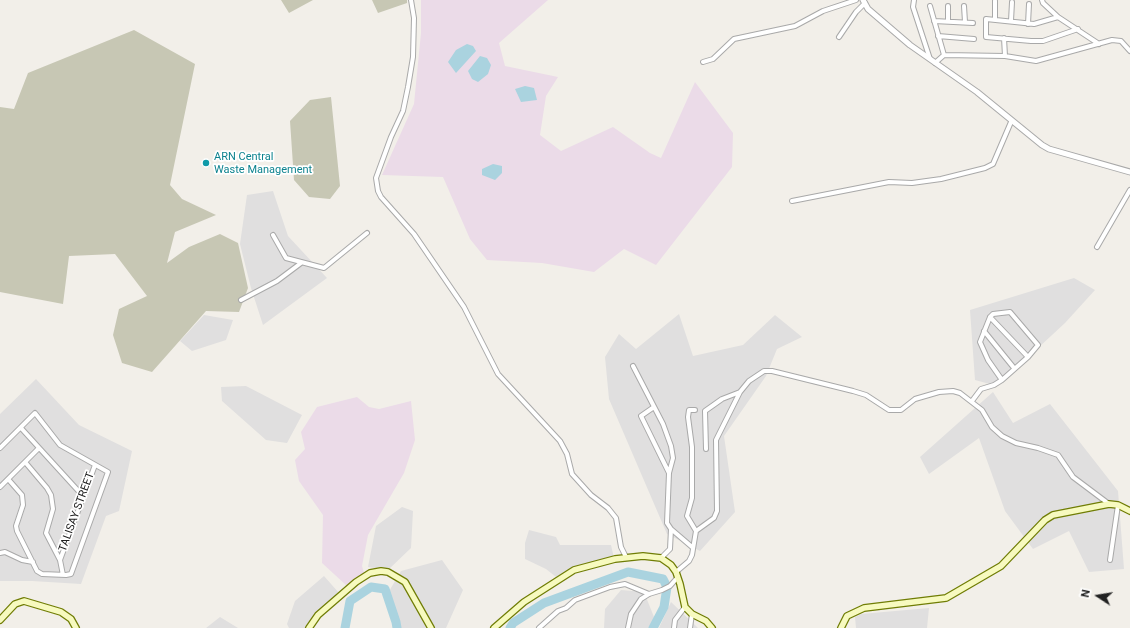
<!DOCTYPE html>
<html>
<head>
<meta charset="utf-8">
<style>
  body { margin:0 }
  #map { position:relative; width:1130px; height:628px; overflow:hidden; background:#f2efe9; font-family:Roboto,sans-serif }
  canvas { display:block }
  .north { position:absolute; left:1078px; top:576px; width:40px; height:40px; -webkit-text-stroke:3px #fff; paint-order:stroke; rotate:282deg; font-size:11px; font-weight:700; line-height:16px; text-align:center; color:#222 }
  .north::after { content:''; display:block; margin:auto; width:14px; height:18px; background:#222; clip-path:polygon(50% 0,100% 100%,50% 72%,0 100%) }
</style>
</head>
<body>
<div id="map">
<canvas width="1130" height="628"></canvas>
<div class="north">N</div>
</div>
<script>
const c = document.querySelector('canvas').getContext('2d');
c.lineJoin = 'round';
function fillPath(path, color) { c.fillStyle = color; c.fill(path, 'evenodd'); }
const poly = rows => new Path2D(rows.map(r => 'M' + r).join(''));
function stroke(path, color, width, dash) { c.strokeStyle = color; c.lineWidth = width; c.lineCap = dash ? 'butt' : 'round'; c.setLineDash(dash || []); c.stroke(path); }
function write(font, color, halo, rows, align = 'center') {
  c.font = font + ' Roboto,sans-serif'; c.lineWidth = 3.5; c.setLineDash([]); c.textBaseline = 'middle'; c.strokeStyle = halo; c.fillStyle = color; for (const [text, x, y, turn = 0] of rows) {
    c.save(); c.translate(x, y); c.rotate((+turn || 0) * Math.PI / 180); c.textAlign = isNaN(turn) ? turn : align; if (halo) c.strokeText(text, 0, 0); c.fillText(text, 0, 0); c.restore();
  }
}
fillPath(poly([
  [273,191,288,236,327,278,263,325,251,288,240,244,247,195],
  [1074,278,1095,290,1065,323,997,386,975,380,970,310],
  [679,314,693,356,743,345,775,315,802,337,777,349,766,376,724,436,735,512,700,551,667,534,609,399,605,357,619,334,636,349],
  [204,315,233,320,226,340,192,351,180,341],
  [36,379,79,425,132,451,119,511,106,516,81,584,32,581,0,581,0,414],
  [246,386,302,415,287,443,266,440,222,401,221,387],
  [993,392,1013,423,1050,404,1118,491,1124,569,1089,572,1069,531,1033,549,1005,511,979,438,929,474,920,457],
  [402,507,413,511,411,548,388,570,368,567,376,526],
  [529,530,556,537,560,545,611,545,614,558,576,566,556,577,546,569,525,559,525,543],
  [442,560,463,590,446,628,400,628,388,593,401,571],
  [324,576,339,593,314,615,305,628,289,628,287,624,295,601],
  [621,590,644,592,654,617,650,628,604,628,605,609],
  [671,602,698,628,659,628],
  [929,608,927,628,856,628,855,617,861,614],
  [220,617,238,628,206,628]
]), '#e0dfdf');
fillPath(poly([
  [421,0,548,0,499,43,505,66,558,77,546,96,540,135,561,151,613,127,650,153,661,158,695,82,733,133,732,167,656,265,624,249,594,272,542,263,487,260,470,239,443,177,382,175,414,104,421,33],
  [357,397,369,407,379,409,411,401,415,440,404,473,368,535,362,566,364,573,347,586,322,563,323,515,299,481,295,460,305,449,301,432,317,407]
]), '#ebdbe8');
fillPath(poly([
  [281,0,313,0,289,13],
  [372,0,407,0,407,3,378,13],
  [134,30,195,64,170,185,182,199,216,215,175,232,167,263,189,247,220,234,238,243,248,288,239,312,206,311,152,372,122,363,113,335,119,309,147,296,115,254,69,256,63,304,0,292,0,107,14,109,28,73],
  [331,97,340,186,330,199,309,197,294,180,290,121,310,100]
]), '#c7c7b4');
fillPath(poly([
  [467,44,473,46,476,51,456,73,448,62,456,50],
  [480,56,487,58,491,65,488,74,478,82,472,79,468,71],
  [525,86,534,88,537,100,521,102,515,89],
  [493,164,502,166,502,173,495,180,482,175,482,169]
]), '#aad3df');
stroke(poly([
  [345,628,350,601,371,587,385,589,396,622,397,628],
  [510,628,513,623,544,603,628,572,663,579,667,587,664,607,653,628]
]), '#aad3df', 9);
const minor = poly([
  [411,0,414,18,413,57,408,87,403,111,391,137,376,178,378,191,381,197,414,234,464,307,498,374,560,441,567,454,572,474,591,495,608,508,616,518,621,547,626,557],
  [914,0,913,7,930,59],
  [1042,0,1043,3,1058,17,1099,44],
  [930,6,944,55],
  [964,6,965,22],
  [1058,17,1034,24,986,19,986,37,1031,41,1043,41,1078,29],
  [995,20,995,1],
  [934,21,973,23],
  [948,21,948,6],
  [1011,21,1012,2],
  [1028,24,1029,4],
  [938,36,974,39],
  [839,37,856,12,865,3],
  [1004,38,1005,56],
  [703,62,713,59,734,39,795,26,823,11,856,0],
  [935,63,944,55,1005,56,1036,61,1112,40,1121,41,1130,51],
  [792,201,889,182,912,183,941,179,985,168,993,164,1011,122],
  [273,235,286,258,324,268,367,233],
  [1097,247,1130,190],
  [241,300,277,281,301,263],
  [990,317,1028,357],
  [984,331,1014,368],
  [633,366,663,424,671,446,673,458,669,473,667,523,671,529,692,547],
  [972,401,981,389,994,385,1002,380,1028,357,1038,345,1010,312,993,314,990,317,980,342,988,360,1002,380],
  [654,407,641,416,669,473],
  [695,410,689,410,688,417,692,447,692,498,687,516,696,531],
  [21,428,83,496],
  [0,448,35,413,60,445,108,472,71,574,66,575,42,574,37,571,17,531,16,526,23,505,22,495,8,479],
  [706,449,705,411,722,399,740,392],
  [25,462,47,488,51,495,53,509,46,533,60,560,63,575],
  [0,487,39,448],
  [0,553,5,552,22,560,33,562],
  [661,558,670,549,671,529],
  [60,560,95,465],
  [1110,560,1118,505],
  [676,572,689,561,692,555,696,531,714,518,717,511,716,440,740,392,749,381,764,371,772,371,853,391,866,395,889,410,901,410,915,399,939,392,953,391,960,393,982,410,992,427,1002,436,1016,443,1038,448,1058,455,1073,477,1109,504],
  [539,628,558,611,566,608,575,600,610,587,625,584,649,594],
  [628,628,631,614,641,599,649,594,662,590,670,586,678,577],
  [674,628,675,620,685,607],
  [690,628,692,614]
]);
const tertiary = poly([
  [863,0,868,9,910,45,977,92,1042,145,1049,149,1130,172]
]);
const secondary = poly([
  [0,620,15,604,24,601,61,612,71,619,76,628],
  [309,628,318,615,356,582,370,573,381,571,388,572,405,582,431,628],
  [494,628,524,602,574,570,615,559,643,556,661,558,671,565,676,572,680,584,685,607,692,614,706,621,712,628],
  [841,628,847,616,864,608,946,598,1001,566,1045,520,1053,515,1109,504,1118,505,1130,511]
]);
stroke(minor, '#a9a9a9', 6);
stroke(tertiary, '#a9a9a9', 7);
stroke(secondary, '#707d05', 8);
stroke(minor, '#fff', 4);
stroke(tertiary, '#fff', 5);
stroke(secondary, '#f7fabf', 5.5);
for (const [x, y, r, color] of [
  [206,163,4,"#0f9aa8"]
]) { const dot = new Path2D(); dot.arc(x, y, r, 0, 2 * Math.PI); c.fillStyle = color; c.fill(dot); stroke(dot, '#fff', 1.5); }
write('11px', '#0d838f', '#fff', [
  ["ARN Central",214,157],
  ["Waste Management",214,170]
], 'left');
write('11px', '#222', '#fff', [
  ["TALISAY STREET",77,512,-70]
]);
</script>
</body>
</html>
